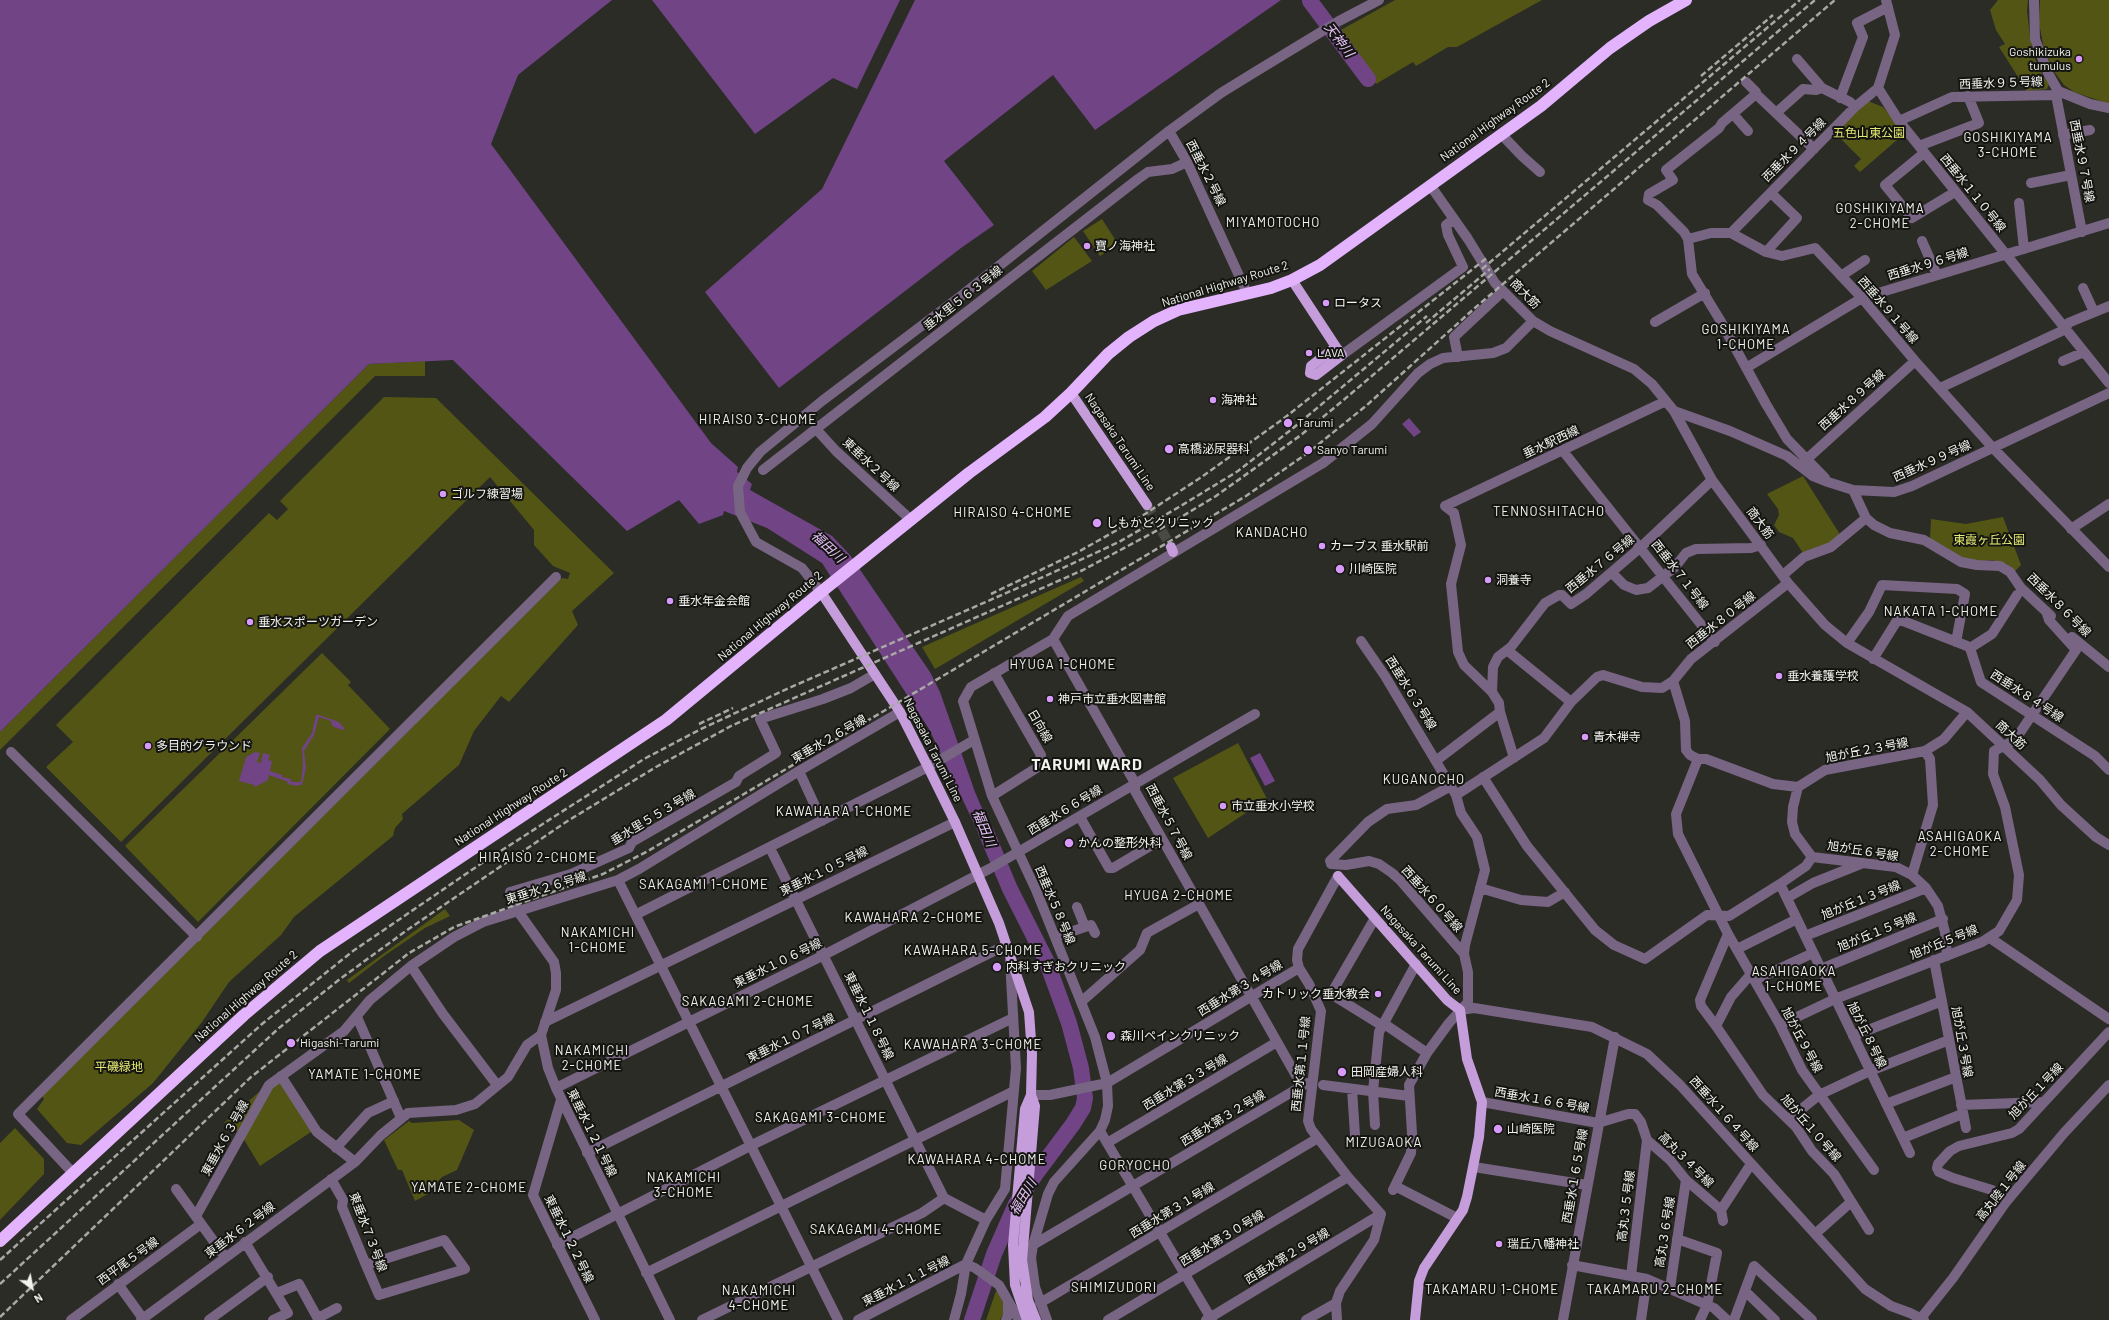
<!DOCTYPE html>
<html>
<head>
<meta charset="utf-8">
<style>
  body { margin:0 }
  #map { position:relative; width:2109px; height:1320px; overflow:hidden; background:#2b2c26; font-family:Barlow,sans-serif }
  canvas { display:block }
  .north { position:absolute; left:12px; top:1268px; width:40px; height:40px; -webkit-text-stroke:3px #141411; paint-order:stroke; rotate:148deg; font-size:11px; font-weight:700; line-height:16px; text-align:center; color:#f2f2ee }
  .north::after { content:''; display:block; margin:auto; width:14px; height:18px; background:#f2f2ee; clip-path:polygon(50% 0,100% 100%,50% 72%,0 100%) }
</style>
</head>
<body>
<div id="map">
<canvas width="2109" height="1320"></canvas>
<div class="north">N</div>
</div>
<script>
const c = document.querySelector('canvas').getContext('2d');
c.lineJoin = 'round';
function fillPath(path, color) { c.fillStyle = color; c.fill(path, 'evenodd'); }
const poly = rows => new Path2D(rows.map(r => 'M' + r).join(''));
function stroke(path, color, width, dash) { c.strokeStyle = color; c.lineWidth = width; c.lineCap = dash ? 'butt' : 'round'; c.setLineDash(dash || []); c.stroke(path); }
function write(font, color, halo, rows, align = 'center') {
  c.font = font + ' Barlow,"Noto Sans JP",sans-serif'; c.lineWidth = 4; c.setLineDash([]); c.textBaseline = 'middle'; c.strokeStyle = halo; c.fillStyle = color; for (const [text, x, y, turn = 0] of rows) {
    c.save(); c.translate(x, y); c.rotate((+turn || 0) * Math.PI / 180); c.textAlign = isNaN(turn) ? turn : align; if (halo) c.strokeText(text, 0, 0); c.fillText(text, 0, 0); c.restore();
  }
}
fillPath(poly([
  [1395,0,1542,0,1457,47,1448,47,1416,66,1413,62,1376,84,1339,31],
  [1998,0,2028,0,2027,11,2030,37,2035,59,2042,74,2049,84,2047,89,2027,91,1999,47,2005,44,1996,30,1990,10],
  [2040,0,2109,0,2109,104,2074,92,2064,85,2053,70,2044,49,2039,23],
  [1868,101,1883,107,1905,133,1860,172,1854,166,1861,159,1835,133],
  [1102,219,1118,244,1100,256,1083,231],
  [1074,237,1092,261,1046,290,1032,271],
  [425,361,425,376,375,376,0,750,0,732,369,364],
  [384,397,436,398,614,573,572,611,578,625,509,702,501,696,474,731,459,765,402,814,403,819,395,828,393,836,294,917,281,935,229,982,202,1022,153,1083,81,1145,67,1143,37,1109,44,1099,42,1096,562,578,568,579,570,573,553,566,534,545,534,530,490,477,121,842,46,767,73,742,56,725,269,513,277,520,288,509,280,501],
  [1803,476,1841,536,1822,547,1803,553,1793,538,1779,532,1774,525,1779,515,1778,509,1767,494],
  [2003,517,2021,565,2015,571,2007,564,1992,560,1968,562,1930,539,1931,519,1966,524],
  [1081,577,1084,581,935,669,922,647],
  [322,653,351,682,348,685,390,729,198,922,125,846],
  [1238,743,1267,799,1208,838,1173,778],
  [445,909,450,916,425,928,384,956,349,983,347,980],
  [280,1079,314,1130,260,1166,243,1138,275,1083],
  [259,1092,261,1096,240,1133,224,1123],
  [459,1120,474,1130,457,1170,442,1177,431,1189,431,1192,415,1201,402,1170,398,1170,384,1140,409,1121,412,1123],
  [15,1128,44,1159,44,1174,0,1220,0,1143],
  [996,1291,1001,1295,1005,1310,1000,1320,986,1320]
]), '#535514');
fillPath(poly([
  [0,0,612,0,518,75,491,144,711,443,738,467,737,472,752,484,750,490,832,536,850,555,930,672,940,692,975,792,999,848,989,855,929,729,822,563,767,528,724,511,723,515,699,524,679,500,627,531,453,360,369,364,0,732],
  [652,0,900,0,857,89,833,78,755,134],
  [915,0,1281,0,1095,130,1053,75,944,161,994,225,961,248,779,388,705,292,822,189],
  [1409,418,1421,432,1414,437,1402,424],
  [316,715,319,715,339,722,345,729,342,730,332,726,331,721,319,717,314,735,304,751,306,768,302,785,298,785,298,786,287,784,288,782,269,775,268,780,255,787,254,785,239,781,246,757,255,752,260,753,257,762,261,763,263,753,270,755,268,760,272,761,270,771,282,775,282,777,291,779,291,782,301,782,303,766,302,748,312,733],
  [1260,753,1275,781,1265,786,1250,758]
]), '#704485');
stroke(poly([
  [1310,1,1368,79],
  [972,1320,994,1254,1016,1204,1035,1175,1073,1124,1083,1108,1085,1098,1081,1068,1069,1023,1046,960,1010,889,986,832]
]), '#704485', 16);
stroke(poly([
  [1147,505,1171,547]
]), '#494a44', 10, [10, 5]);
stroke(poly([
  [1886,0,1895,35,1878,88,1899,121,2109,383],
  [2034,0,2035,39,2048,73,2058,91,2090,104,2109,108],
  [1797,59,1822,88,1850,102,1855,107],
  [1746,82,1756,92],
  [2056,95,2082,232],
  [1840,98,1863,37,1857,23,1888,7],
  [1776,113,1803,89,1816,90,1822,88],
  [1733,114,1748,131],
  [1899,121,1952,97,2056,95,2058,91],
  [1169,131,1187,162,1247,293],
  [1501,134,1522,156,1540,172],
  [2063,135,2090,130],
  [1919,146,1979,123,1968,96],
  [1814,149,1756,94,1722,123,1719,128,1666,170,1673,180,1649,194,1648,200,1657,205,1684,232,1688,239,1711,233,1731,233,1766,252,1782,256,1815,248,1862,298,1915,361,1993,448,2109,567],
  [1924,153,1885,185,1912,218,1955,192],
  [2031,183,2071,175],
  [1430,185,1468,239,1495,283,1533,321,1550,331,1634,369,1652,384,1674,411,1712,480,1788,583,1825,625,1847,643,1967,712,2040,780,2061,805,2096,837,2109,845],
  [2019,203,2024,249],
  [1731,233,1855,107,1878,88],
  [1688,239,1692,274,1720,320,1766,404,1787,439,1825,478],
  [1922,241,1937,275],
  [1766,252,1797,218,1771,193],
  [1841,276,1865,260],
  [2083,288,2094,312],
  [1655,322,1705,293],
  [1342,355,1463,267,1448,235,1446,225,1454,219],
  [1458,357,1454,337,1503,291],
  [2063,361,2084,352],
  [1746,368,1862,298,2109,223],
  [1940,388,2066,329,2068,323,2109,306],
  [1674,411,1730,431,1787,456,1813,476,1828,482,1853,490,1894,492,1912,486,2109,393],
  [816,429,836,451,911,520],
  [1563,451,1715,642],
  [1807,459,1915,361],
  [763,470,1138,179,1148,172,1172,169,1187,162],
  [1853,490,1866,518,1874,525,1890,533,1924,540,1961,562,1977,565,2000,566,2010,572,2021,588,2051,616],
  [2071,529,2109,504],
  [1612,573,1624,585,1636,590,1648,588,1675,567,1686,553,1696,549,1751,548,1761,545],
  [1783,575,1804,557,1831,547,1866,518],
  [821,592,802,568,756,542,740,512,738,486,747,468,760,452,822,401,961,296,1169,131,1221,93,1255,72,1339,21,1379,0],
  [2072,637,2109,667],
  [1053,639,1135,783,1135,791,1302,1086],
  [1361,641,1385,676,1456,795,1461,813,1477,837,1485,870,1465,945,1464,954,1468,972,1468,1002,1449,1023,1427,1053,1409,1085,1412,1133,1411,1153,1393,1190],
  [1847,643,1869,612,1882,585,1957,589,1965,594,1956,642],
  [1970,648,1992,634,2017,595],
  [1507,650,1571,702],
  [1873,659,1898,619,1967,646,1970,648,1981,682,2095,756,2109,770],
  [1673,681,1685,721,1686,750,1690,755,1698,759],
  [1492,692,1493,667,1498,657,1511,647,1545,603,1559,595,1562,595,1571,604,1586,594,1641,547,1712,480],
  [1500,712,1514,758],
  [11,752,197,937],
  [1437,760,1500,712,1499,703,1492,692,1464,665,1458,652,1451,584,1461,545,1454,513,1445,506,1666,401],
  [799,771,822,821],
  [1483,777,1527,846,1595,930,1614,945,1645,959,1707,915,1729,916,1780,884,1806,866,1812,857],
  [1798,787,1773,784,1706,759,1698,759,1676,814,1678,834,1728,934,1780,1025,1802,1070,1874,1170],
  [1456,795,1544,738,1571,702,1597,677,1603,675,1642,687,1662,688,1673,681,1691,659,1788,583],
  [992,796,1038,767,1041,755,994,673],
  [1080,817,1109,868,1113,868,1162,839],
  [770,848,944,1198],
  [1812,857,1795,834,1792,822,1793,807,1798,787,1825,770,1925,751,1944,739,1967,712],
  [1812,857,1896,867,1912,875,1926,888,1938,906,1945,932,1947,956],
  [1330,861,1368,822,1387,809,1416,805,1451,786],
  [1331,864,1346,865,1369,861,1379,864,1392,873,1400,880,1464,954],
  [1912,875,1933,805,1930,759,1925,751],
  [1338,876,1298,949,1297,960,1299,968,1309,984,1321,1011,1308,1121,1311,1129,1348,1177,1381,1214],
  [618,880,838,1320],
  [1780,884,1910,1153],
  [1480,888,1521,900,1548,902,1565,892],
  [1787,898,1813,883,1863,863],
  [1077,907,1085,927],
  [637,914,928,767,974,740],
  [1375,918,1331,994,1381,1025],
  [1728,934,1700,1000,1701,1006,1716,1026,1731,997,1751,974],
  [1805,936,1926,888],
  [1055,937,1091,925,1095,933],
  [1990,938,2109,1019],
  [1737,949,1797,919],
  [1934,960,1966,1128],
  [411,966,443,1014,497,1085],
  [1821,969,1943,919],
  [1755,980,1813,953],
  [1081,1002,1140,950,1147,933,1199,904],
  [1460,1010,1474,1008,1592,1027,1647,1054,1680,1085,1865,1289,1891,1306,1910,1313,1924,1320],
  [357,1017,401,1118],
  [545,1022,955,822],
  [1383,1023,1427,1053],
  [1780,1025,1835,999,1982,942,1999,931,2017,900,2019,875,2005,807,1993,774,1994,751,2015,740,2076,650,2049,620,2046,611],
  [1716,1026,1763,1095,1796,1127,1812,1151,1834,1174,1869,1230],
  [1853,1036,1942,1001],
  [281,1076,317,1132,355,1162],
  [1323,1085,1409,1096],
  [556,1088,824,955,989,869,1255,714],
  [1352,1089,1355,1135],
  [1031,1095,1050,1095,1107,1083,1299,968],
  [561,1100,533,1195,595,1320],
  [1482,1102,1598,1123,1628,1114,1635,1114,1641,1122,1647,1140,1670,1160,1686,1180,1721,1210],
  [1886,1104,1956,1077],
  [1961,1105,2044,1102],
  [1789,1119,1819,1095,1870,1071,1949,1040],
  [1375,1125,1373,1091,1379,1032,1416,964],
  [1100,1131,1212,1320],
  [1903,1138,1962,1114],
  [1107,1143,1277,1042],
  [336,1148,368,1113,394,1101],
  [587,1153,1006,945],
  [1474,1167,1587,1185],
  [72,1172,18,1114,556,577],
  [331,1179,343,1200,342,1207,366,1265,379,1295,465,1269,444,1240,366,1265],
  [1395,1186,1457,1218],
  [176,1189,225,1257],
  [2006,1202,1992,1190,1953,1178,1939,1172,1937,1168,1938,1164,1950,1151,1959,1146,2012,1133,2019,1129,2109,1032],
  [196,1216,269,1085,344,1031,370,1000,411,966,454,937,483,922,618,880,639,869,799,771,900,712],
  [1723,1221,1721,1210,1751,1164],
  [1815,1234,1851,1202],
  [1677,1239,1717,1253,1707,1305,1700,1320],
  [245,1242,288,1313,273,1320],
  [557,1245,752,1145,1013,1018],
  [1033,1245,1307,1083],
  [1572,1265,1647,1279,1714,1308,1727,1320],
  [646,1273,1014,1091],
  [1631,1276,1647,1140],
  [118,1284,144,1320],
  [1670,1288,1686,1180],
  [1745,1291,1775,1320],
  [277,1293,299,1284,317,1317,322,1316,337,1308],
  [1040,1303,1318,1138],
  [1921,1318,1953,1278,2006,1202,2064,1133,2109,1085],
  [71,1320,201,1224],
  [141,1320,355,1162,381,1135,408,1113,456,1110,475,1104,508,1077,527,1045,541,1035],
  [209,1320,268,1277],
  [670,1320,556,1088,548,1068,541,1035,556,990,556,973,554,962,517,910,510,892,571,874,629,848,632,842,736,782,739,776,776,753,760,719,823,699,851,688,875,674],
  [702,1320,922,1213,944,1198,986,1220],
  [858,1320,966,1264,975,1268,999,1285,1019,1320],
  [954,1320,961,1294,966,1264,986,1220,1005,1189,1016,1068,1010,960],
  [1006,1320,1008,1315,1008,1302],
  [1047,1320,1035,1287,1031,1258,1033,1245,1048,1194,1054,1182,1100,1131,1105,1120,1108,1106,1107,1083,1095,1037,1079,997,1036,890,992,796,963,701,971,687,1053,639,1068,616,1323,463,1372,424,1418,373,1430,364,1443,358,1493,353,1506,348,1533,321],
  [1108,1320,1348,1177],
  [1206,1320,1381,1214],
  [1306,1320,1336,1303],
  [1337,1320,1336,1303,1340,1291,1374,1240,1381,1214],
  [1563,1320,1615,1037],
  [1641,1320,1647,1279],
  [1734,1320,1754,1266,1812,1320]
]), '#786583', 10);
stroke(poly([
  [1292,280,1336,347,1311,366,1310,373,1316,375,1342,355,1336,347],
  [1071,393,1147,505],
  [1171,547,1173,552],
  [821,592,900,712,928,767,955,822,999,923,1029,1012,1032,1054,1031,1095,1035,1106,1022,1260,1028,1300,1036,1320],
  [1338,876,1447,1000,1460,1010,1467,1059,1482,1102,1479,1137,1467,1197,1463,1210,1424,1268,1419,1281,1415,1320],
  [1027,1320,1015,1285,1013,1245,1025,1109,1031,1095]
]), '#c69ddb', 10);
stroke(poly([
  [0,1241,244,1015,320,951,666,720,821,592,969,473,1045,417,1071,393,1108,354,1129,337,1154,321,1178,310,1271,288,1292,280,1320,265,1541,106,1610,48,1649,21,1686,0]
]), '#e4b3fe', 12);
stroke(poly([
  [1701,76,1773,15],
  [1482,269,1800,0],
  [1426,323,1490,269],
  [991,594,1078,552,1142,516,1200,478,1283,419,1488,257],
  [699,724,733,708],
  [0,1260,262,1024,353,951,482,863,644,759,699,730,789,688,1052,573,1119,542,1179,507,1238,471,1292,429,1427,316],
  [0,1284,279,1028,340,979,410,928,566,822,656,767,731,726,1083,570,1171,523,1216,496,1301,435,1340,403,1815,0],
  [0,1317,251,1077,409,953,454,927,603,874,648,851,1246,496,1309,452,1367,405,1476,307,1835,0]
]), '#a8a8a4', 2.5, [6, 3]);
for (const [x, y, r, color] of [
  [2079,59,4,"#d89af8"],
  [1087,246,4,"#d89af8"],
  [1326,303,4,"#d89af8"],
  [1309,353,4,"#d89af8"],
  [1213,400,4,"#d89af8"],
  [1288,423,5,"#d89af8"],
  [1169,449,5,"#d89af8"],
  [1308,450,5,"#d89af8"],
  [443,494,4,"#d89af8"],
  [1097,523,5,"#d89af8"],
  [1322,546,4,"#d89af8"],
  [1340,569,5,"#d89af8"],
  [1488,580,4,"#d89af8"],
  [670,601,4,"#d89af8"],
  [250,622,4,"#d89af8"],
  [1779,676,4,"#d89af8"],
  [1050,699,4,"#d89af8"],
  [1585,737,4,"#d89af8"],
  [148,746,4,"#d89af8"],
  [1223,806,4,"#d89af8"],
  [1069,843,5,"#d89af8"],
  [997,967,5,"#d89af8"],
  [1378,994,4,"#d89af8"],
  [1111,1036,5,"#d89af8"],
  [291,1043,5,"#d89af8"],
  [1342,1072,5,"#d89af8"],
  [1498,1129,5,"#d89af8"],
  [1499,1244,4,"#d89af8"]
]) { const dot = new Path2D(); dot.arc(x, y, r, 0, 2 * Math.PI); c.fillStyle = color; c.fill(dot); stroke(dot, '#141411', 1.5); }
write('12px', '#f2f2ee', '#141411', [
  ["Goshikizuka",2071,52,"right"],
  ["tumulus",2071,66,"right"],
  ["寶ノ海神社",1095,246],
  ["ロータス",1334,303],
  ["LAVA",1317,353],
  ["海神社",1221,400],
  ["Tarumi",1297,423],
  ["高橋泌尿器科",1178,449],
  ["Sanyo Tarumi",1317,450],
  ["ゴルフ練習場",451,494],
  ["しもかどクリニック",1106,523],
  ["カーブス 垂水駅前",1330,546],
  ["川崎医院",1349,569],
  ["洞養寺",1496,580],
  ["垂水年金会館",678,601],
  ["垂水スポーツガーデン",258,622],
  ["垂水養護学校",1787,676],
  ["神戸市立垂水図書館",1058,699],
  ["青木禅寺",1593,737],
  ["多目的グラウンド",156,746],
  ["市立垂水小学校",1231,806],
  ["かんの整形外科",1078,843],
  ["内科すぎおクリニック",1006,967],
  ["カトリック垂水教会",1370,994,"right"],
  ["森川ペインクリニック",1120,1036],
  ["Higashi-Tarumi",300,1043],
  ["田岡産婦人科",1351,1072],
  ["山崎医院",1507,1129],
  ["瑞丘八幡神社",1507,1244]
], 'left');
write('12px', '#f2f2ee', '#141411', [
  ["西垂水９５号線",2001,83,-2],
  ["National Highway Route 2",1495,120,-36],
  ["西垂水９４号線",1794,150,-45],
  ["西垂水９７号線",2082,161,79],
  ["西垂水２号線",1206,173,63],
  ["西垂水１１０号線",1973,193,51],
  ["西垂水９６号線",1928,264,-17],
  ["National Highway Route 2",1225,284,-17],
  ["商大筋",1525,294,45],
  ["垂水里５６３号線",963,298,-38],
  ["西垂水９１号線",1888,310,49],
  ["西垂水８９号線",1852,400,-42],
  ["Nagasaka Tarumi Line",1120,442,56],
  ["垂水駅西線",1551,442,-25],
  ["西垂水９９号線",1932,461,-24],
  ["東垂水２号線",871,465,43],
  ["商大筋",1760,523,53],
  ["西垂水７６号線",1600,564,-39],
  ["西垂水７１号線",1680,575,52],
  ["西垂水８６号線",2059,605,45],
  ["National Highway Route 2",770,616,-40],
  ["西垂水８０号線",1721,620,-38],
  ["西垂水６３号線",1411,693,58],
  ["西垂水８４号線",2027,696,33],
  ["日向線",1040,726,60],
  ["商大筋",2011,735,43],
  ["東垂水２６号線",829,739,-30],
  ["Nagasaka Tarumi Line",933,750,63],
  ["旭が丘２３号線",1867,750,-11],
  ["National Highway Route 2",511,807,-33],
  ["西垂水６６号線",1065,810,-31],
  ["垂水里５５３号線",653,817,-31],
  ["西垂水５７号線",1169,822,62],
  ["旭が丘６号線",1863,851,9],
  ["東垂水１０５号線",824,871,-26],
  ["東垂水２６号線",546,888,-17],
  ["西垂水６０号線",1432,899,48],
  ["旭が丘１３号線",1861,900,-22],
  ["西垂水５８号線",1055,905,67],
  ["旭が丘１５号線",1877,932,-22],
  ["旭が丘５号線",1944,942,-22],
  ["Nagasaka Tarumi Line",1421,950,48],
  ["東垂水１０６号線",778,963,-26],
  ["西垂水第３４号線",1240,988,-31],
  ["National Highway Route 2",246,996,-41],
  ["東垂水１１８号線",869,1016,64],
  ["旭が丘８号線",1867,1035,64],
  ["東垂水１０７号線",791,1038,-26],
  ["旭が丘９号線",1802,1040,62],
  ["旭が丘３号線",1962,1042,80],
  ["西垂水第１１号線",1301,1064,-84],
  ["西垂水第３３号線",1185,1082,-31],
  ["旭が丘１号線",2036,1091,-46],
  ["西垂水１６６号線",1542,1100,10],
  ["西垂水１６４号線",1724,1114,48],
  ["西垂水第３２号線",1223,1118,-31],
  ["旭が丘１０号線",1811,1128,49],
  ["東垂水１２１号線",592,1133,64],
  ["東垂水６３号線",225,1138,-61],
  ["高丸３４号線",1686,1160,45],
  ["西垂水１６５号線",1575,1176,-80],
  ["高丸陸１号線",2001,1191,-52],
  ["高丸３５号線",1626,1206,-83],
  ["西垂水第３１号線",1172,1210,-31],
  ["東垂水６２号線",240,1230,-37],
  ["東垂水７３号線",368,1232,69],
  ["高丸３６号線",1665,1232,-81],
  ["西垂水第３０号線",1222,1238,-31],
  ["東垂水１２２号線",569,1239,64],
  ["西垂水第２９号線",1287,1256,-31],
  ["西平尾５号線",128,1261,-36],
  ["東垂水１１１号線",906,1281,-27]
]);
write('12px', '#e6eb73', '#141411', [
  ["五色山東公園",1869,133],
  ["東霞ヶ丘公園",1989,540],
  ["平磯緑地",119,1067]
]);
write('italic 13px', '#e7c2fa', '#141411', [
  ["天神川",1339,40,53],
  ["福田川",828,547,43],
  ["福田川",984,828,67],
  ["福田川",1023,1197,-59]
]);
c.letterSpacing = '1px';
write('13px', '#f2f2ee', '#141411', [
  ["GOSHIKIYAMA",2008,138],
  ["3-CHOME",2008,153],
  ["GOSHIKIYAMA",1880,209],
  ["2-CHOME",1880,224],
  ["MIYAMOTOCHO",1273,223],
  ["GOSHIKIYAMA",1746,330],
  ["1-CHOME",1746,345],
  ["HIRAISO 3-CHOME",758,420],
  ["TENNOSHITACHO",1549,512],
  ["HIRAISO 4-CHOME",1013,513],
  ["KANDACHO",1272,533],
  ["NAKATA 1-CHOME",1941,612],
  ["HYUGA 1-CHOME",1063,665],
  ["KUGANOCHO",1424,780],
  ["KAWAHARA 1-CHOME",844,812],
  ["ASAHIGAOKA",1960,837],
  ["2-CHOME",1960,852],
  ["HIRAISO 2-CHOME",538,858],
  ["SAKAGAMI 1-CHOME",704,885],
  ["HYUGA 2-CHOME",1179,896],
  ["KAWAHARA 2-CHOME",914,918],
  ["NAKAMICHI",598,933],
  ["1-CHOME",598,948],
  ["KAWAHARA 5-CHOME",973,951],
  ["ASAHIGAOKA",1794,972],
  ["1-CHOME",1794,987],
  ["SAKAGAMI 2-CHOME",748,1002],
  ["KAWAHARA 3-CHOME",973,1045],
  ["NAKAMICHI",592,1051],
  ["2-CHOME",592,1066],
  ["YAMATE 1-CHOME",365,1075],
  ["SAKAGAMI 3-CHOME",821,1118],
  ["MIZUGAOKA",1384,1143],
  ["KAWAHARA 4-CHOME",977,1160],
  ["GORYOCHO",1135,1166],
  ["NAKAMICHI",684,1178],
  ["3-CHOME",684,1193],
  ["YAMATE 2-CHOME",469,1188],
  ["SAKAGAMI 4-CHOME",876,1230],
  ["SHIMIZUDORI",1114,1288],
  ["TAKAMARU 1-CHOME",1492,1290],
  ["TAKAMARU 2-CHOME",1655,1290],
  ["NAKAMICHI",759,1291],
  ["4-CHOME",759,1306]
]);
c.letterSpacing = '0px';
c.letterSpacing = '1px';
write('bold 16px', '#f2f2ee', '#141411', [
  ["TARUMI WARD",1087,765]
]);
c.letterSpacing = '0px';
</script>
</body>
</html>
